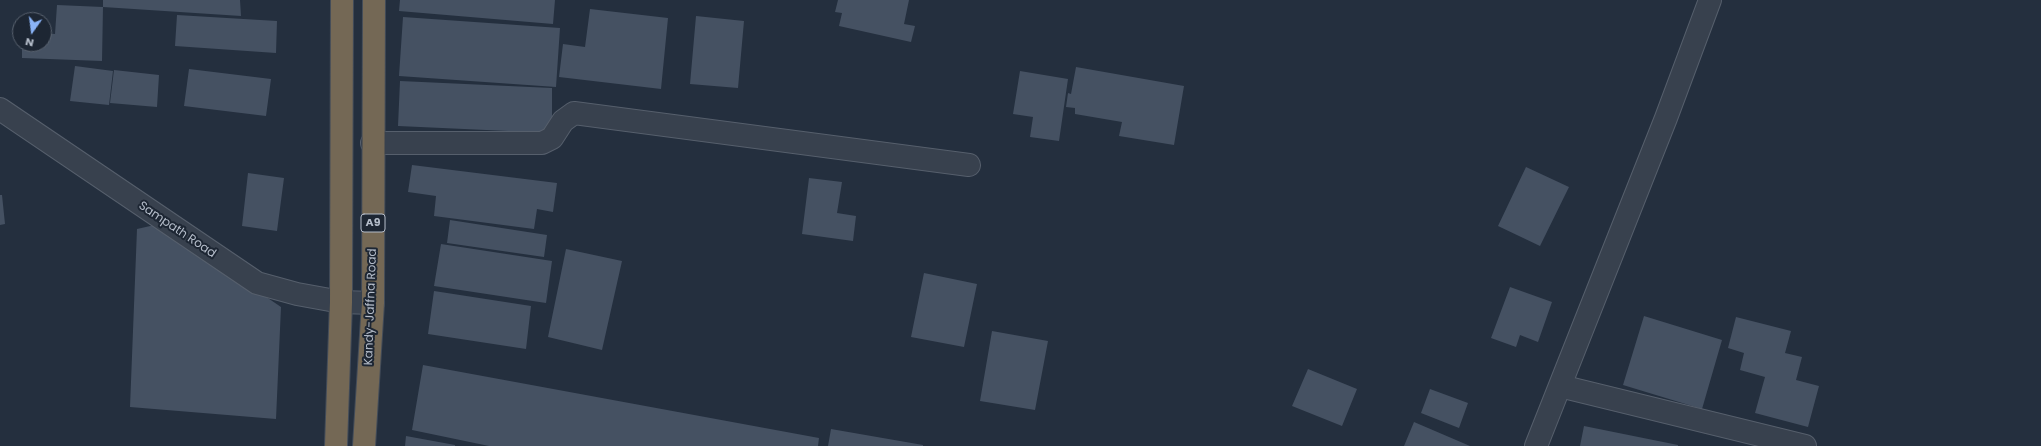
<!DOCTYPE html>
<html>
<head>
<meta charset="utf-8">
<style>
  body { margin:0 }
  #map { position:relative; width:2041px; height:446px; overflow:hidden; background:#242f3e; font-family:Poppins,sans-serif }
  canvas { display:block }
  .north { position:absolute; left:12px; top:12px; width:40px; height:40px; box-sizing:border-box; background:#1d2633; border:1px solid #59626f; border-radius:50%; rotate:194deg; font-size:11px; font-weight:700; line-height:16px; text-align:center; color:#b4bcc9 }
  .north::after { content:''; display:block; margin:auto; width:14px; height:18px; background:#8ab4f8; clip-path:polygon(50% 0,100% 100%,50% 72%,0 100%) }
</style>
</head>
<body>
<div id="map">
<canvas width="2041" height="446"></canvas>
<div class="north">N</div>
</div>
<script>
const c = document.querySelector('canvas').getContext('2d');
c.lineJoin = 'round';
function fillPath(path, color) { c.fillStyle = color; c.fill(path, 'evenodd'); }
const poly = rows => new Path2D(rows.map(r => 'M' + r).join(''));
function stroke(path, color, width, dash) { c.strokeStyle = color; c.lineWidth = width; c.lineCap = dash ? 'butt' : 'round'; c.setLineDash(dash || []); c.stroke(path); }
function write(font, color, halo, rows, align = 'center') {
  c.font = font + ' Poppins,sans-serif'; c.lineWidth = 4; c.setLineDash([]); c.textBaseline = 'middle'; c.strokeStyle = halo; c.fillStyle = color; for (const [text, x, y, turn = 0] of rows) {
    c.save(); c.translate(x, y); c.rotate((+turn || 0) * Math.PI / 180); c.textAlign = isNaN(turn) ? turn : align; if (halo) c.strokeText(text, 0, 0); c.fillText(text, 0, 0); c.restore();
  }
}
fillPath(poly([
  [103,0,240,0,241,16,103,7],
  [400,0,555,0,553,24,399,11],
  [838,0,909,0,904,24,915,26,911,42,839,26,842,13,835,12],
  [57,5,103,7,102,61,22,58,22,44,44,44,44,33,55,34],
  [590,9,668,18,661,89,559,77,563,44,585,47],
  [177,15,277,21,276,53,175,46],
  [696,16,744,21,738,88,690,84],
  [403,17,560,28,556,87,399,76],
  [75,66,113,71,109,105,70,101],
  [1076,67,1184,86,1174,145,1119,136,1122,122,1075,114,1075,108,1066,107,1068,93,1071,94],
  [189,69,271,79,266,116,184,106],
  [114,70,159,75,157,107,110,103],
  [1020,71,1068,79,1059,141,1030,137,1033,117,1013,114],
  [400,81,552,88,552,133,398,126],
  [412,165,557,183,553,212,537,209,534,229,434,216,436,196,408,192],
  [1526,167,1569,187,1540,246,1498,226],
  [248,173,284,178,277,231,242,226],
  [809,178,842,182,837,213,856,216,853,241,802,234],
  [0,195,2,195,5,224,0,225],
  [450,220,547,235,544,257,447,243],
  [159,224,281,307,276,419,130,407,137,229],
  [441,244,552,261,546,303,434,286],
  [566,249,622,261,602,350,548,337],
  [924,273,977,284,964,347,911,337],
  [1510,287,1552,302,1538,342,1520,335,1516,347,1491,338],
  [434,291,531,306,526,349,428,334],
  [1644,316,1722,340,1702,409,1623,385],
  [1736,317,1791,331,1785,353,1802,357,1796,380,1819,386,1808,427,1755,413,1765,377,1740,370,1744,353,1728,348],
  [992,331,1048,341,1035,410,980,401],
  [423,365,819,438,818,446,489,446,412,430],
  [1308,369,1357,389,1342,426,1292,406],
  [1430,389,1468,403,1459,428,1421,413],
  [1414,422,1470,446,1404,446],
  [1584,426,1678,445,1678,446,1580,446],
  [831,429,923,445,923,446,828,446],
  [406,436,455,445,455,446,405,446]
]), '#455162');
const minor = poly([
  [0,109,257,283,297,294,341,302,373,303],
  [372,143,542,143,552,138,563,121,574,113,969,165],
  [1560,386,1805,446],
  [1536,446,1666,118,1710,0]
]);
const highway = poly([
  [336,446,341,302,342,0],
  [364,446,373,303,374,0]
]);
stroke(minor, '#565f6c', 24);
stroke(highway, '#434c59', 24);
stroke(minor, '#38414e', 22);
stroke(highway, '#746855', 22);
for (const [x, y, w] of [
  [373,223,24]
]) { const box = new Path2D(); box.roundRect(x - w / 2, y - 9, w, 18, 3); c.fillStyle = '#1d2633'; c.fill(box); stroke(box, '#b4bcc9', 1); }
write('bold 11px', '#b4bcc9', null, [
  ["A9",373,223]
]);
write('12px', '#b4bcc9', '#1d2633', [
  ["Sampath Road",177,230,34],
  ["Kandy-Jaffna Road",371,307,-88]
]);
</script>
</body>
</html>
